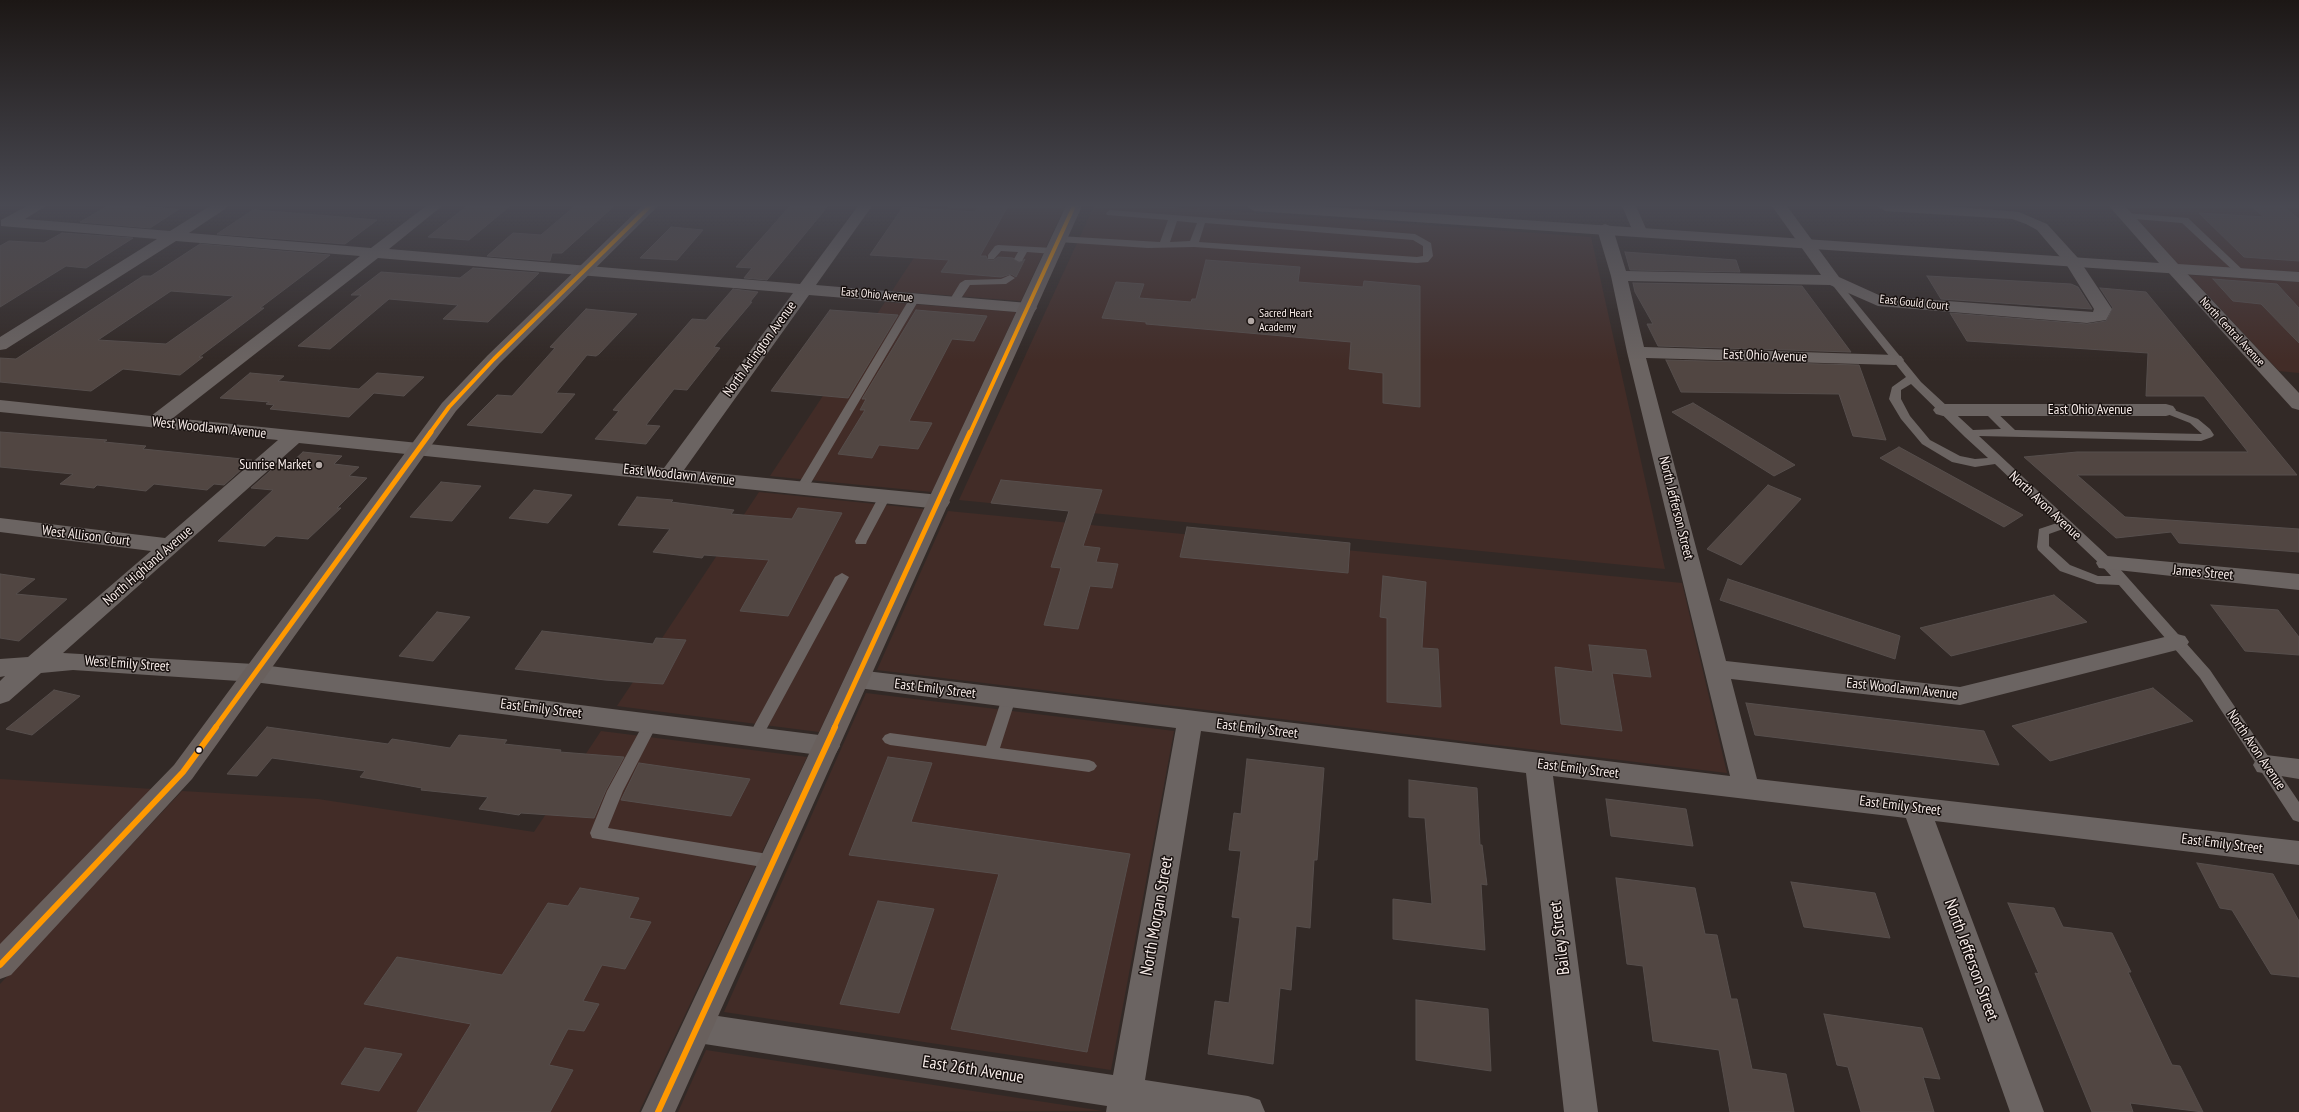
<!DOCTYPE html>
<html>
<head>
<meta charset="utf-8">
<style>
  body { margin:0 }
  canvas { display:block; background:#322926 }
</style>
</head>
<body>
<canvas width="2299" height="1112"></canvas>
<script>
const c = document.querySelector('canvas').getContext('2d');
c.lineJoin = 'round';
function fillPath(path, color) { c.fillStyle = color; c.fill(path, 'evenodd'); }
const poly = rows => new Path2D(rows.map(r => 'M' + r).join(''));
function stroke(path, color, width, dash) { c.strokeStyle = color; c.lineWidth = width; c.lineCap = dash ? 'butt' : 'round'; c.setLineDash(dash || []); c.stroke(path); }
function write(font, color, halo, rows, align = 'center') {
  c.font = font + ' "PT Sans Narrow",sans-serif'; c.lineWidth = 3; c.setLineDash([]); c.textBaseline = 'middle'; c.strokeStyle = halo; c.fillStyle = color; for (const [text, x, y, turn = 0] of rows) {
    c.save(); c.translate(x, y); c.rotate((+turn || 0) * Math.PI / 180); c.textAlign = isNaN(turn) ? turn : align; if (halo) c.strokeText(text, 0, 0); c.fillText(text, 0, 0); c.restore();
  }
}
fillPath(poly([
  [948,206,1065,206,1021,301,892,291],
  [1094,206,1158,206,1591,237,1665,569,959,500],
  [2125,206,2299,206,2299,272,2179,265],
  [2189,275,2299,282,2299,373,2279,371],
  [885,302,1016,312,932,492,770,476],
  [759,492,924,509,819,732,617,706],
  [948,511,1682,583,1727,773,877,670],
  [866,693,1174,731,1111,1070,724,1012],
  [601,731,807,757,639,1112,0,1112,0,984,182,791,318,799,534,832],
  [0,779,152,789,0,947],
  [706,1050,1103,1111,678,1112]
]), '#422c27');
const building = poly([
  [108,206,130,206,179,209,150,228,80,222,108,206],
  [467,206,510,206,469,240,428,237,467,206],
  [575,206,614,206,562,253,552,253,550,261,487,256,513,233,541,235,575,206],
  [790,206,828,206,767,280,744,278,752,268,736,267,790,206],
  [978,206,1008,206,980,256,986,256,988,260,994,260,998,257,1013,258,1019,263,1025,259,1016,277,1011,274,1001,277,941,272,949,260,870,255,903,207,975,212,978,206],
  [2251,206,2283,206,2299,219,2299,261,2244,257,2199,213,2264,217,2251,206],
  [253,210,305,214,377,220,345,244,217,234,253,210],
  [671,227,703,230,677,260,640,258,671,227],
  [62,233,133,238,86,268,66,266,0,307,0,246,9,241,44,243,62,233],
  [200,244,330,255,260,308,264,308,199,357,203,357,180,375,123,369,91,391,0,382,0,358,16,359,143,276,151,276,200,244],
  [171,291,234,296,166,344,98,340,171,291],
  [1625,252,1736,260,1740,272,1630,270,1625,252],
  [1206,260,1300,267,1298,282,1363,287,1364,281,1420,286,1420,407,1383,403,1383,373,1349,369,1351,342,1146,324,1146,322,1102,318,1116,282,1144,284,1139,298,1191,302,1192,299,1196,299,1206,260],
  [473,268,539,273,488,322,443,319,458,305,389,299,330,349,298,346,361,295,351,295,381,272,460,278,473,268],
  [1927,276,2071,284,2078,287,2092,309,1941,299,1927,276],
  [2213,279,2277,284,2299,308,2299,343,2261,304,2233,301,2213,279],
  [1633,283,1802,286,1851,352,1658,346,1647,324,1653,324,1635,292,1633,283],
  [2100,288,2146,292,2297,475,2077,475,2125,517,2299,529,2299,552,2179,543,2171,532,2116,538,2024,457,2077,452,2248,452,2204,396,2146,396,2148,353,1967,341,1950,313,2087,324,2106,321,2113,308,2100,288],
  [733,289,758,292,750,302,752,302,714,347,720,348,687,390,674,389,646,425,660,426,646,444,595,439,619,411,613,410,692,319,706,320,733,289],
  [586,309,637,314,599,354,596,356,587,355,556,393,575,394,542,433,467,425,497,395,512,396,555,348,550,347,586,309],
  [830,310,898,315,848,398,771,391,830,310],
  [916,310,987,316,974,341,952,339,909,421,932,423,918,449,879,445,872,458,838,454,865,410,860,410,866,399,862,399,916,310],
  [1666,360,1859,365,1886,440,1853,436,1839,394,1681,392,1666,360],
  [250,373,284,376,278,381,359,389,377,373,424,377,404,396,374,393,349,417,270,409,274,405,266,404,269,402,220,398,250,373],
  [1693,403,1795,465,1774,476,1672,412,1693,403],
  [0,432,107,440,104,442,146,446,143,449,252,460,224,485,214,484,207,490,154,484,146,491,97,485,94,488,60,484,73,474,0,467,0,432],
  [1899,447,2023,515,2004,527,1880,458,1899,447],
  [303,452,342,456,334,464,359,467,349,476,367,478,337,508,341,508,308,539,276,536,265,546,218,541,273,490,251,488,279,463,290,464,303,452],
  [1001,480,1102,490,1083,546,1100,548,1096,562,1118,564,1112,588,1090,586,1078,629,1044,625,1061,568,1051,567,1069,511,991,503,1001,480],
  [441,482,481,486,452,521,410,517,441,482],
  [1768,485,1801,499,1741,565,1707,549,1768,485],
  [534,490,572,495,548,523,509,518,534,490],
  [637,497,673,500,671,502,734,510,731,514,792,519,798,508,842,513,788,616,740,611,769,560,704,555,702,558,653,552,670,529,618,525,637,497],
  [1187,527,1350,543,1348,573,1180,557,1187,527],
  [0,574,35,579,16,594,67,599,19,641,0,638,0,574],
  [1383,576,1426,582,1422,648,1438,649,1441,707,1387,702,1387,618,1380,617,1383,576],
  [1728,579,1900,636,1895,659,1720,600,1728,579],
  [2054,595,2087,622,1951,656,1920,628,2054,595],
  [2211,605,2278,610,2299,637,2299,655,2245,651,2211,605],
  [437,612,470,617,433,661,399,656,437,612],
  [542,631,653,644,656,638,686,640,663,684,605,680,515,669,542,631],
  [1589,645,1646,650,1651,677,1612,673,1622,731,1561,724,1555,667,1593,672,1589,645],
  [2153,688,2193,721,2050,761,2012,726,2153,688],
  [54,690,80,696,32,735,6,729,54,690],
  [1746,703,1984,731,1999,765,1755,735,1746,703],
  [267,727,388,744,392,739,450,748,459,735,507,740,504,744,561,750,560,752,624,757,606,790,594,818,521,813,519,815,479,809,488,797,421,790,422,788,360,777,365,771,272,758,257,776,227,774,267,727],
  [888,757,932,763,911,822,1130,854,1087,1052,951,1029,999,874,849,855,888,757],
  [1247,759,1324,768,1317,860,1314,860,1310,928,1296,926,1291,990,1280,988,1273,1064,1208,1054,1215,1001,1229,1003,1240,918,1232,917,1241,851,1229,850,1234,813,1241,814,1247,759],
  [639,763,750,779,731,816,621,800,639,763],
  [1409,780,1477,788,1480,845,1482,845,1487,885,1481,884,1485,950,1393,939,1393,899,1432,904,1425,818,1409,817,1409,780],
  [1606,799,1686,809,1693,846,1611,836,1606,799],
  [2197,863,2273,874,2299,921,2299,977,2271,974,2232,910,2220,908,2197,863],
  [1616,878,1695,888,1705,934,1717,935,1731,999,1737,999,1752,1069,1786,1074,1794,1112,1730,1112,1719,1050,1653,1041,1643,966,1627,964,1616,878],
  [1791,882,1875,893,1890,938,1804,927,1791,882],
  [580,888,639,898,629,918,651,922,625,969,602,965,583,1001,599,1004,584,1031,568,1029,549,1065,573,1070,550,1112,417,1112,471,1024,364,1004,397,957,502,975,548,903,568,906,580,888],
  [878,901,934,909,899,1013,840,1004,878,901],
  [2008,903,2054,908,2063,927,2112,933,2131,972,2128,972,2172,1065,2180,1066,2203,1112,2130,1103,2133,1112,2092,1112,2035,973,2039,974,2008,903],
  [1416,1000,1488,1009,1491,1071,1416,1060,1416,1000],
  [1824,1014,1922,1028,1940,1079,1923,1077,1934,1112,1861,1112,1848,1067,1837,1065,1824,1014],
  [365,1048,402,1054,379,1091,341,1084,365,1048]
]);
fillPath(building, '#514642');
stroke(building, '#564e4c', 1);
fillPath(poly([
  [1110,210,1415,234,1431,243,1433,256,1428,262,1417,263,1194,247,1148,248,1059,242,1054,239,1059,236,1160,242,1168,220,1107,215,1106,213,1110,210],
  [1177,221,1197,223,1190,241,1170,242,1177,221],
  [1205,223,1413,240,1423,246,1423,256,1417,257,1199,242,1205,223],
  [2126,213,2188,218,2246,273,2244,275,2238,275,2182,223,2123,218,2122,216,2126,213],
  [998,245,1053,248,1058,251,1053,254,1027,252,1022,261,1019,262,1014,259,1018,252,1001,251,994,259,988,259,988,255,995,246,998,245],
  [1010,275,1015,278,1006,284,970,285,958,303,950,303,949,301,960,283,965,280,1001,279,1010,275],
  [1833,277,1836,278,1921,382,1973,430,2001,429,1983,411,1989,408,1993,409,2015,430,2202,434,2190,423,2162,412,2160,410,2162,408,2166,407,2198,419,2210,429,2214,435,2212,437,2201,441,1979,436,2112,560,2210,670,2299,802,2299,822,2293,820,2200,678,2119,585,2097,584,2060,571,2038,550,2037,547,2039,529,2057,523,1995,464,1975,467,1952,462,1922,444,1901,419,1889,399,1892,387,1906,377,1830,282,1830,278,1833,277],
  [1911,384,1965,437,1988,458,1975,459,1960,456,1930,440,1910,416,1901,399,1901,390,1911,384],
  [2063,529,2102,566,2111,576,2098,576,2070,565,2049,546,2049,534,2063,529],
  [915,295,920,298,808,488,806,491,798,491,796,488,910,298,915,295],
  [885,492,891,496,867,541,866,544,856,544,855,541,879,496,885,492],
  [842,573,849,577,760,741,755,743,750,741,747,737,750,733,835,577,842,573],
  [1009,693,1014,694,1016,698,1000,748,1089,760,1094,762,1097,766,1094,770,1089,772,890,745,885,743,882,739,885,735,890,733,986,746,1002,698,1004,694,1009,693],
  [651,717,656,719,658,723,623,791,608,828,774,855,780,857,782,862,780,867,774,869,592,838,590,833,607,791,646,719,651,717]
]), '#6b6462');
fillPath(poly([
  [27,206,46,206,25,219,170,231,210,206,227,206,225,209,189,233,371,248,426,206,442,206,389,249,800,284,858,206,872,206,816,285,1028,303,1034,304,1037,308,1034,312,1028,313,809,295,684,470,940,495,947,497,950,502,947,507,940,509,299,443,63,653,254,664,827,736,836,739,840,746,836,753,827,756,254,682,73,670,41,673,9,701,0,704,0,681,5,676,0,677,0,659,28,657,151,551,0,532,0,518,165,538,278,440,0,412,0,400,151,416,360,256,176,241,6,349,0,350,0,337,157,239,1,226,1,220,27,206],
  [378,258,793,293,664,468,173,418,378,258],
  [1622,206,1636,206,1647,231,1644,234,1634,234,1622,206],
  [1772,206,1787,206,1839,277,1881,296,2093,312,2094,309,2066,264,2037,230,2026,224,2012,219,1885,211,1877,206,1946,206,2019,212,2047,224,2078,258,2112,309,2106,320,2087,323,1878,306,1830,285,1628,281,1644,347,1895,355,1901,356,1904,360,1901,364,1895,365,1646,358,1726,661,1960,687,2177,634,2185,636,2189,642,2185,648,2177,650,1960,705,1731,679,1757,779,2299,841,2299,865,1935,821,2044,1112,2010,1112,1906,818,1553,776,1598,1112,1564,1112,1526,773,1201,731,1145,1080,1248,1096,1260,1100,1265,1112,1106,1112,1107,1106,698,1043,687,1038,682,1028,687,1018,698,1013,1113,1075,1176,728,858,688,849,685,846,679,849,673,858,670,1730,776,1627,352,1611,276,1597,229,1600,226,1605,224,1610,226,1613,229,1626,271,1821,275,1772,206],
  [2174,264,2180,266,2299,393,2299,410,2292,408,2168,272,2166,269,2168,266,2174,264],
  [1943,404,2166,404,2173,406,2176,410,2173,414,2166,416,1943,416,1936,414,1933,410,1936,406,1943,404],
  [2107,556,2299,574,2299,590,2099,568,2096,563,2099,558,2107,556],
  [2266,755,2299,759,2299,779,2257,772,2253,765,2257,758,2266,755]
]), '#6b6462');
fillPath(poly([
  [1246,206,1317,206,2159,263,2109,206,2125,206,2178,264,2299,272,2299,282,1254,211,1246,206]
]), '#6b6462');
fillPath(poly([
  [642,206,658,206,500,363,456,411,192,779,11,975,0,979,0,944,174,765,442,403,488,355,642,206],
  [1066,206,1082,206,675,1112,641,1112,1066,206]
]), '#69605d');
stroke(poly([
  [430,433,449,407,494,359,650,206],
  [970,433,1074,206]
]), '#f90', 4);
stroke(poly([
  [215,728,431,432],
  [834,728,970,432]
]), '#f90', 5);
stroke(poly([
  [0,965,183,772,216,727],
  [658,1112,835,727]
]), '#f90', 6);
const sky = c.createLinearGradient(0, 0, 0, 361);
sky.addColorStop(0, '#1c1715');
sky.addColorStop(0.57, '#494952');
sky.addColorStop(1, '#49495200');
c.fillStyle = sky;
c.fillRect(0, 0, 2299, 361);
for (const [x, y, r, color] of [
  [1251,321,4,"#b2a8a5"],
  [319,465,4,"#b2a8a5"],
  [199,750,3.5,"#f7ece9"]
]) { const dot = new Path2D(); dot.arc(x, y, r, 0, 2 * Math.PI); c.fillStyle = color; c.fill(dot); stroke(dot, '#18110f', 1.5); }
write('12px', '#f7ece9', '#18110f', [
  ["East Ohio Avenue",877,295,5],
  ["East Gould Court",1914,303,6],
  ["North Central Avenue",2232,332,47]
]);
write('12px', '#f7ece9', '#18110f', [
  ["Sacred Heart",1259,314],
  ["Academy",1259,328]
], 'left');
write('14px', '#f7ece9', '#18110f', [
  ["North Arlington Avenue",760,349,-54],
  ["East Ohio Avenue",1765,356,2],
  ["East Ohio Avenue",2090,410],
  ["West Woodlawn Avenue",209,428,6],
  ["East Woodlawn Avenue",679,475,6],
  ["North Avon Avenue",2045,506,43],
  ["North Jefferson Street",1676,508,76],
  ["West Allison Court",86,536,7],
  ["North Highland Avenue",148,566,-41],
  ["James Street",2203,573,5],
  ["West Emily Street",127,664,4],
  ["East Emily Street",935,689,7],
  ["East Woodlawn Avenue",1902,689,6],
  ["East Emily Street",541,709,7],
  ["East Emily Street",1257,729,7],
  ["North Avon Avenue",2256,750,56],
  ["East Emily Street",1578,769,7],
  ["East Emily Street",1900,806,7],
  ["East Emily Street",2222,844,7]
]);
write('14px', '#f7ece9', '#18110f', [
  ["Sunrise Market",311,465]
], 'right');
write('17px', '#f7ece9', '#18110f', [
  ["North Morgan Street",1157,916,-80],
  ["Bailey Street",1560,938,-97],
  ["North Jefferson Street",1971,960,70],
  ["East 26th Avenue",973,1070,9]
]);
</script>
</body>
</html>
